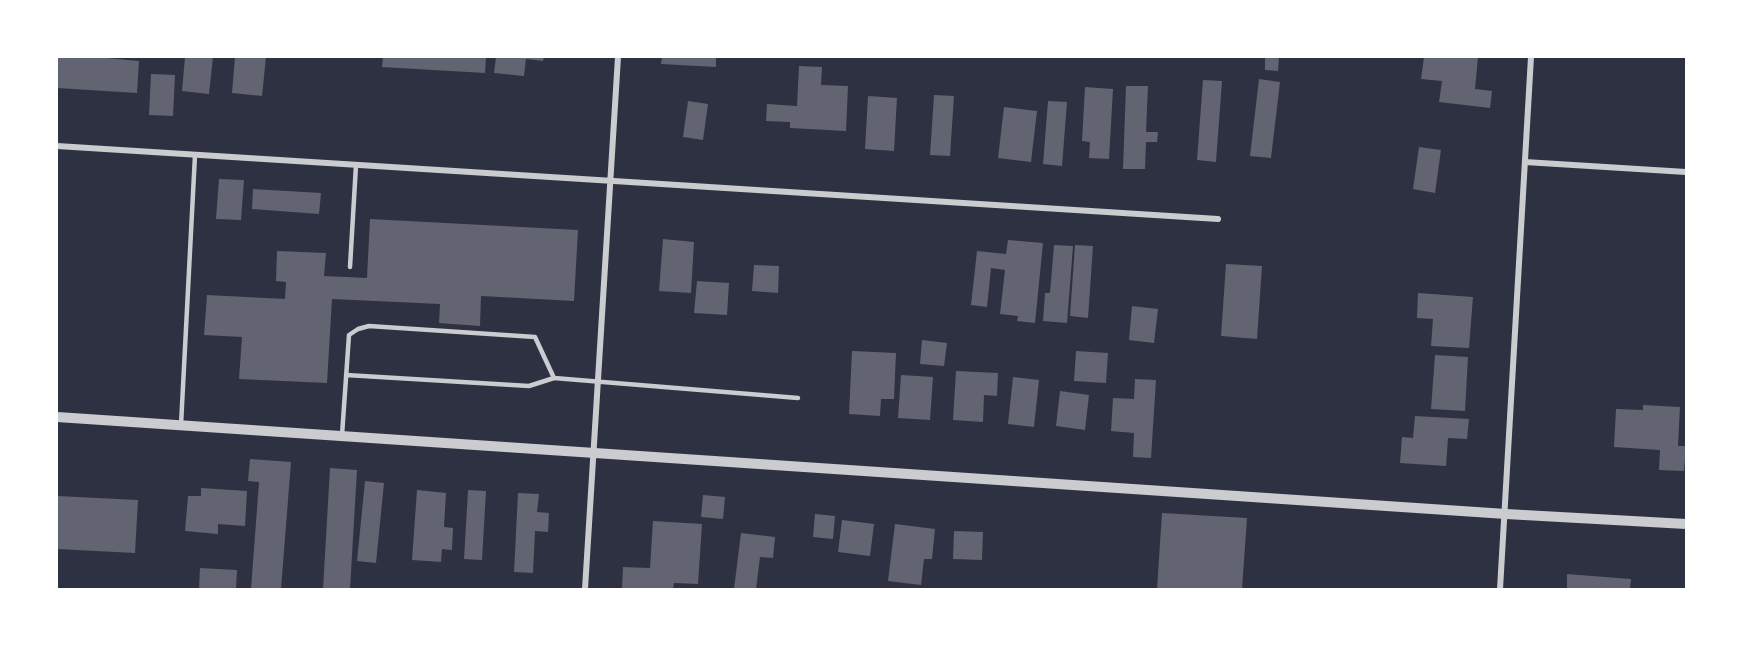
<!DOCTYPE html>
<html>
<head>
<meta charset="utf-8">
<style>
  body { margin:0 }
  #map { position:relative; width:1743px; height:646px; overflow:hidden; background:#2d3142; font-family:"Fira Sans",sans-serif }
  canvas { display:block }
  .frame { position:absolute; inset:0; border:58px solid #fff; pointer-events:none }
</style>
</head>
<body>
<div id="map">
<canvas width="1743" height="646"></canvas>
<div class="frame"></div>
</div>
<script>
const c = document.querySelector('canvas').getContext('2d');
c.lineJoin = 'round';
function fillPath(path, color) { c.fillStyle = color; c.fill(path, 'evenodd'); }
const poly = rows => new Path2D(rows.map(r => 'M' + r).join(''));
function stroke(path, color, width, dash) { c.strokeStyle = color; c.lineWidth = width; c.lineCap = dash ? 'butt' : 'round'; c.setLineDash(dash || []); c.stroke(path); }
fillPath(poly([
  [57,57,95,57,139,61,137,93,57,88],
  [185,57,213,57,209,94,182,91],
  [235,57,266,57,262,96,232,93],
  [383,57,486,57,485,73,382,67],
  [496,57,544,57,543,61,526,59,524,76,494,73],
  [662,57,716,57,716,67,661,64],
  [1265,57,1279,57,1278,71,1265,70],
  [1424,57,1478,57,1475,89,1492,91,1490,108,1439,102,1442,81,1421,79],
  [799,66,822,67,821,85,848,86,846,131,790,128,790,122,766,121,767,104,797,106],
  [151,74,175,75,173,116,149,115],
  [1259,79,1280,82,1271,158,1250,156],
  [1203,80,1222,81,1216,162,1197,160],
  [1126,86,1148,86,1146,132,1158,132,1157,142,1146,142,1145,169,1123,169],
  [1085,87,1113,89,1109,159,1089,158,1090,142,1082,141],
  [934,95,954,96,950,156,930,155],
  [868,96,897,98,894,151,865,149],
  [688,101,708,104,703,140,683,137],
  [1048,101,1067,102,1062,166,1043,164],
  [1004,107,1037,111,1031,162,998,158],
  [1419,147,1441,150,1435,193,1413,189],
  [219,179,244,180,241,220,216,219],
  [253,189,321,193,319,214,252,209],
  [370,219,578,230,574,301,481,296,480,326,439,323,440,304,332,299,327,383,239,379,242,337,204,335,207,295,285,299,286,282,276,281,277,251,326,253,324,276,367,278],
  [663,239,694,242,691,293,659,291],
  [1008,240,1043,243,1035,323,1017,321,1018,316,1000,314,1005,270,991,268,987,307,971,305,977,251,1006,254],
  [1054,245,1073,246,1067,323,1043,321,1045,293,1050,293],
  [1075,245,1093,246,1088,318,1070,316],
  [1226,264,1262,266,1257,339,1221,336],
  [754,265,779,266,778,293,752,291],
  [697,281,729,283,727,315,694,313],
  [1418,293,1473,297,1469,348,1431,346,1433,319,1417,318],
  [1132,306,1158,309,1154,343,1129,340],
  [922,340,947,343,944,366,920,364],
  [852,351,896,353,894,399,881,399,880,416,849,414],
  [1076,351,1108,353,1106,383,1074,381],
  [1435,355,1468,357,1465,411,1431,409],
  [956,371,998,373,997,396,984,395,983,422,953,420],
  [901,375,933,377,930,420,898,418],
  [1013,377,1039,380,1034,427,1008,424],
  [1135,379,1156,380,1151,458,1133,457,1134,433,1111,431,1113,398,1134,399],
  [1060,391,1089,395,1085,430,1056,426],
  [1643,405,1680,407,1678,446,1686,446,1684,471,1659,470,1660,450,1614,447,1616,409,1643,410],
  [1415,416,1469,419,1467,439,1448,438,1446,466,1400,463,1402,437,1413,438],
  [250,459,291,462,281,589,251,589,259,482,248,481],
  [330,468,357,470,350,589,323,589],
  [365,481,384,483,376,563,357,561],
  [201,488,247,491,245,526,218,524,218,534,185,531,188,496,201,496],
  [417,490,446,493,444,527,453,528,452,550,442,549,441,562,412,560],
  [468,490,486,491,482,560,464,559],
  [518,493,539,494,537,512,549,513,548,532,535,531,533,573,514,572],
  [703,495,725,497,723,519,701,517],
  [57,496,138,500,135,553,57,549],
  [1162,513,1247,518,1242,589,1157,589],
  [815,514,835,516,833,539,813,537],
  [842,520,874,524,870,556,838,552],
  [653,521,702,524,698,584,674,583,673,589,622,589,623,567,650,568],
  [895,524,935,529,932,559,924,559,921,585,888,581],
  [954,531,983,532,982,560,953,559],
  [741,533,775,537,773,558,760,557,756,589,734,589],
  [200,568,237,570,236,589,199,589],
  [1567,574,1631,579,1630,589,1567,589]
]), '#626471');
stroke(poly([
  [350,267,356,165],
  [346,375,529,386,554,378,798,398],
  [181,425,195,155],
  [342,435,349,335,358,329,369,326,535,337,554,378]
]), '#caccd0', 4.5);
stroke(poly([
  [57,146,1218,219],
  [1525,162,1686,172],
  [585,589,618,57],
  [1500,589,1531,57]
]), '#caccd0', 6);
stroke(poly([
  [57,417,1506,514,1686,524]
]), '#caccd0', 10);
</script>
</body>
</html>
